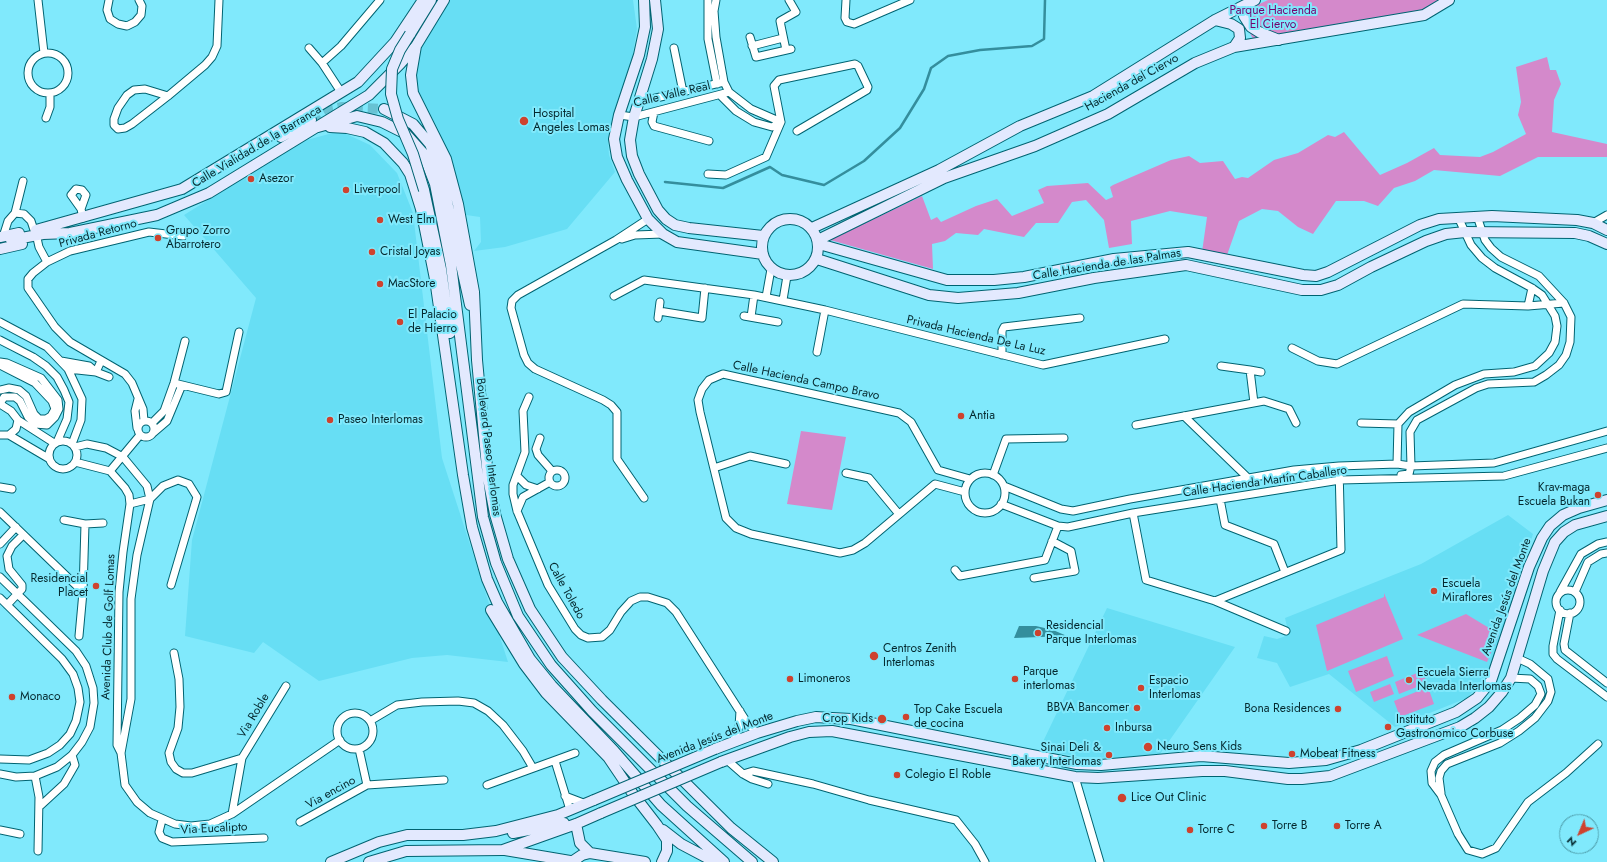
<!DOCTYPE html>
<html>
<head>
<meta charset="utf-8">
<style>
  body { margin:0 }
  #map { position:relative; width:1607px; height:862px; overflow:hidden; background:#80e9fc; font-family:Jost,sans-serif }
  canvas { display:block }
  .north { position:absolute; left:1559px; top:814px; width:40px; height:40px; box-sizing:border-box; background:#80e9fc; border:1px solid #4e9caa; border-radius:50%; rotate:224deg; font-size:11px; font-weight:700; line-height:16px; text-align:center; color:#04282e }
  .north::after { content:''; display:block; margin:auto; width:14px; height:18px; background:#ce422e; clip-path:polygon(50% 0,100% 100%,50% 72%,0 100%) }
</style>
</head>
<body>
<div id="map">
<canvas width="1607" height="862"></canvas>
<div class="north">N</div>
</div>
<script>
const c = document.querySelector('canvas').getContext('2d');
c.lineJoin = 'round';
function fillPath(path, color) { c.fillStyle = color; c.fill(path, 'evenodd'); }
const poly = rows => new Path2D(rows.map(r => 'M' + r).join(''));
function stroke(path, color, width, dash) { c.strokeStyle = color; c.lineWidth = width; c.lineCap = dash ? 'butt' : 'round'; c.setLineDash(dash || []); c.stroke(path); }
function write(font, color, halo, rows, align = 'center') {
  c.font = font + ' Jost,sans-serif'; c.lineWidth = 4; c.setLineDash([]); c.textBaseline = 'middle'; c.strokeStyle = halo; c.fillStyle = color; for (const [text, x, y, turn = 0] of rows) {
    c.save(); c.translate(x, y); c.rotate((+turn || 0) * Math.PI / 180); c.textAlign = isNaN(turn) ? turn : align; if (halo) c.strokeText(text, 0, 0); c.fillText(text, 0, 0); c.restore();
  }
}
fillPath(poly([
  [448,0,633,0,637,29,632,59,618,100,608,141,609,155,615,172,567,229,505,247,474,251,481,242,480,217,466,215,439,131,418,90,416,76,417,61,421,49,427,34],
  [340,131,370,145,397,173,413,213,442,458,508,662,447,655,412,658,319,681,263,642,254,653,185,636,192,540,256,298,184,215,303,141],
  [1508,515,1533,534,1489,673,1467,698,1395,727,1329,674,1290,687,1277,663,1257,658,1264,636,1277,639,1286,636,1288,631,1285,618,1421,564],
  [1107,608,1235,647,1160,754,1119,758,1081,757,1039,750]
]), '#67def4');
fillPath(poly([
  [1268,0,1440,0,1429,11,1253,39,1240,13],
  [1547,57,1550,70,1556,70,1561,84,1554,100,1552,132,1607,144,1607,157,1538,157,1500,176,1434,170,1415,181,1394,188,1378,206,1364,201,1336,201,1313,234,1298,227,1278,211,1262,209,1239,221,1226,258,1202,252,1207,217,1170,211,1131,221,1132,244,1109,248,1104,220,1086,200,1072,202,1058,223,1036,223,1024,237,984,229,978,235,956,233,945,241,932,244,933,269,830,240,922,196,931,220,937,217,941,222,976,206,997,199,1012,216,1044,203,1038,190,1047,186,1088,183,1106,200,1113,197,1110,187,1113,185,1171,160,1189,156,1200,163,1223,161,1235,179,1242,177,1248,178,1274,160,1298,153,1328,135,1335,137,1344,132,1380,175,1407,163,1434,148,1440,155,1480,157,1493,152,1526,134,1518,115,1521,102,1516,67],
  [801,431,846,437,832,510,787,504],
  [1384,593,1403,639,1327,671,1316,625,1384,597],
  [1466,614,1499,634,1487,662,1417,635],
  [1387,656,1394,676,1356,692,1348,671],
  [1422,671,1427,683,1399,694,1395,682],
  [1390,684,1394,694,1374,702,1370,692],
  [1428,687,1434,704,1400,717,1394,701]
]), '#d489cb');
fillPath(poly([
  [1019,626,1036,626,1053,630,1067,636,1014,638]
]), '#348e9d');
stroke(poly([
  [665,182,723,188,770,167,782,175,824,185,864,161,900,128,924,89,931,68,948,56,980,50,1032,46,1044,39,1045,0]
]), '#348e9d', 2.5);
stroke(poly([
  [311,120,327,110,342,107,384,109],
  [0,243,11,240]
]), '#67c2d3', 10, [10, 5]);
const street = poly([
  [38,0,44,53],
  [109,0,107,10,110,19,118,24,127,26,135,22,141,15,142,6,139,0],
  [708,0,708,39,717,84],
  [716,0,714,11,716,37,724,82,729,92,751,109,781,122],
  [789,0,796,12],
  [846,0,845,18,847,22,854,24,910,0],
  [750,37,756,57,791,49],
  [752,46,783,38],
  [309,48,322,63,341,92],
  [674,48,683,92],
  [786,50,780,21,796,12],
  '28 73a20 20 0 1 1 40 0a20 20 0 1 1-40 0Z',
  [322,63,341,46,380,0],
  [720,95,736,111,754,122,772,127,781,122],
  [168,96,145,89,134,90,127,95,118,108,114,119,114,125,118,129,125,128,132,124,168,96,205,65,212,57,217,46,219,0],
  [639,102,724,82],
  [654,112,652,122,654,126,709,141],
  [619,115,634,117,729,92],
  [46,118,50,107,50,93],
  [708,174,726,175,766,157,781,122,774,86,779,80,855,64,858,66,868,87,867,90,797,131],
  [81,209,71,195,76,189,82,190,86,195,81,209,83,218],
  [15,213,23,181],
  [1593,223,1607,215],
  [3,237,8,221,15,213,24,214,31,221,34,230],
  [37,238,39,247,47,262],
  [622,239,635,235,663,234],
  [614,296,644,280,754,295,825,310,1043,365,1165,339],
  [766,297,771,269],
  [783,300,787,276],
  [1528,306,1532,288],
  [659,311,702,318,705,288],
  [744,316,778,322],
  [751,317,754,295],
  [658,318,660,302],
  [0,322,47,347,68,369,82,399,81,420,72,444],
  [0,340,33,357,46,366,57,377,64,390,69,402,67,419,57,442],
  [1292,348,1318,361,1337,364,1463,304,1528,306,1564,303],
  [817,352,825,310],
  [1002,355,1002,331,1004,327,1080,318],
  [61,361,89,366,96,372,101,361],
  [0,362,7,363,41,378,58,400,59,409,55,417,47,425,35,424,28,417,20,401,15,397,4,397,0,404],
  [0,365,35,383,52,401,55,409,51,416,46,419,39,419,34,414,26,396,19,390,9,388,0,390],
  [1221,366,1250,370,1254,403],
  [68,369,96,372,109,377],
  [1250,370,1261,372],
  [174,383,219,394,226,392,239,332],
  [529,397,523,411,525,452,513,485,513,494,517,511,548,585,575,629,581,635,588,638,602,637,610,630,621,612,631,601,640,597,648,597,667,603,676,612,748,724,757,733],
  [0,404,11,411,18,420,54,443],
  [1184,416,1248,478],
  '138 429a8 8 0 1 1 16 0a8 8 0 1 1-16 0Z',
  [144,421,143,409,132,383,125,374,70,342,55,327,28,288,28,279,33,273,47,262,70,251,149,232,183,236],
  [152,423,164,411,174,383,185,341],
  [1361,423,1398,424],
  [1136,425,1264,401,1289,409,1296,423],
  [137,428,135,411,138,399],
  [153,433,167,421,182,385],
  [0,435,9,435,48,458],
  [9,435,16,429,18,420],
  [540,438,536,449,538,455,552,471],
  '49 455a14 14 0 1 1 28 0a14 14 0 1 1-28 0Z',
  [75,447,87,444,106,448,123,457,147,486,150,499,137,555,131,599,131,699,121,753,125,785,137,802,150,813,175,824,191,826,210,824,232,814,340,740],
  [75,462,110,471,125,488,129,495,130,504,123,552,119,592,117,745,121,753],
  [1397,464,1398,424,1409,412,1455,385,1484,374,1514,372,1535,366,1549,353,1555,342,1557,326,1555,316,1542,295,1532,288,1495,268,1482,258,1471,245,1458,217],
  [714,468,750,456,786,464],
  '549 478a8 8 0 1 1 16 0a8 8 0 1 1-16 0Z',
  [110,471,140,435],
  [846,473,869,478,898,513],
  '965 493a20 20 0 1 1 40 0a20 20 0 1 1-40 0Z',
  [993,475,1006,439,1064,438],
  [1401,475,1409,474,1411,466,1410,432,1417,420,1476,388,1488,384,1534,382,1546,375,1559,365,1566,355,1570,342,1571,317,1564,303,1539,276,1501,257,1491,248,1485,240,1477,216],
  [517,476,526,485,538,489],
  [1004,486,1061,509,1073,511,1130,499,1294,470,1339,466,1397,464,1411,466,1494,463,1607,431],
  [0,487,12,489],
  [965,492,935,484,865,543,853,550,840,553,751,534,736,528,726,518,700,412,698,400,702,389,709,380,723,374,899,413,911,422,938,470,970,479],
  [644,498,617,459,617,412,611,405,603,400,535,369,528,363,524,355,511,308,512,301,518,295,616,240,648,219],
  [1220,499,1225,525,1274,544,1285,572],
  [130,504,150,499,163,486,178,480,189,484,197,497,171,585],
  [1001,504,1058,526,1068,527,1133,513,1340,480,1504,476,1607,448],
  [517,511,523,497,550,482],
  [0,512,83,592,79,636],
  [1133,513,1146,580,1215,601,1286,631],
  [64,520,85,524,103,523],
  [0,544,16,527],
  [955,570,960,576,1045,560,1058,526],
  [0,577,76,651,86,666,93,688,94,703,90,727,82,742,72,755,57,767,35,776,16,777,0,774],
  [1034,578,1075,571,1071,551,1052,541],
  '1556 602a12 12 0 1 1 24 0a12 12 0 1 1-24 0Z',
  [83,592,85,524],
  [1560,592,1581,554,1598,544,1607,542],
  [1575,592,1588,562,1601,554,1607,553],
  [0,598,62,659,73,674,78,688,80,702,76,721,70,734,60,745,48,753,29,760,0,759],
  [1215,601,1341,550,1339,466],
  [7,605,22,589,22,585,9,569,7,556,12,546,23,535],
  [1560,610,1553,646,1553,654,1557,659,1607,697],
  [1570,613,1564,644,1565,650,1607,683],
  [174,653,179,679,180,707,178,728,169,753,171,762,176,769,183,773,192,773,242,758],
  [1511,678,1530,679,1538,686,1541,694,1535,705,1520,718,1502,730,1444,755,1435,762,1431,771,1432,783,1441,795,1458,834,1468,850,1482,854,1496,848,1528,802,1566,773,1598,744],
  '337 731a18 18 0 1 1 36 0a18 18 0 1 1-36 0Z',
  [370,721,397,705,422,702,458,701,474,703,488,711,503,725,523,751,533,768],
  [733,742,739,727,740,711],
  [359,749,367,785],
  [727,760,743,774,752,779,768,784],
  [555,761,570,810],
  [743,774,753,771,813,784,869,800,956,820,975,844,985,862],
  [35,776,39,797,38,851],
  [1075,777,1100,862],
  [487,785,575,753],
  [1441,793,1439,778,1441,771,1447,764,1500,743,1519,731,1535,718,1548,701,1551,692,1548,679,1530,664,1517,658],
  [565,796,586,804],
  [39,807,64,784,75,765,72,755],
  [232,814,242,758,286,686],
  [162,820,159,832,162,838,172,842,264,838],
  [300,822,367,785,444,780],
  [0,830,20,834]
]);
const secondary = poly([
  [644,0,645,27,639,55,619,115,614,139,617,157,627,180,648,219,663,234,677,242,763,254],
  [655,0,658,29,652,59,634,117,630,140,632,156,639,174,658,210,666,219,675,225,689,228,763,236],
  [1243,6,1244,16,1251,27,1259,32,1279,40],
  [1215,20,1231,24,1239,29,1240,38,1234,47],
  [410,34,431,0],
  [416,46,411,75,413,93,446,159,458,204,474,292,477,360,488,478,495,514,508,559,530,609,562,657,602,700,731,828,773,862],
  [384,109,413,124,430,144,440,170,470,305],
  [318,127,357,116,382,122,406,134,423,153,435,184,451,265,483,517,496,563,518,616,551,665,592,711,687,806,752,862],
  [330,127,347,128,365,132,384,143,403,163,410,174,421,209,435,279,463,475,472,527,487,579,497,602,530,659,552,686,614,751,661,805,724,862],
  [281,137,311,120],
  [424,190,441,269,450,333],
  '762 247a28 28 0 1 1 56 0a28 28 0 1 1-56 0Z',
  [812,228,939,170,1020,126,1093,96,1215,20,1255,0],
  [36,230,182,189,358,82,395,42,423,0],
  [0,237,19,233],
  [11,240,43,234,70,233,157,215,209,193,369,95,400,64,416,46,444,0],
  [818,240,944,178,1035,146,1108,114,1195,63,1234,47,1424,15,1449,0],
  [819,244,947,280,994,280,1024,277,1114,259,1188,252,1303,275,1316,276,1328,272,1420,225,1439,219,1492,216,1577,220,1593,223,1607,230],
  [0,249,22,244],
  [817,259,929,295,958,298,1018,293,1094,278,1186,265,1302,290,1321,290,1338,285,1371,267,1426,241,1446,234,1465,232,1575,233,1589,236,1607,244],
  [491,610,524,664,546,693,608,757,633,794,657,825,667,840,667,851,662,862],
  [715,749,757,733,797,721,816,717,832,718,851,719,1077,764,1101,765,1201,756,1289,763,1326,760,1361,750,1456,712,1477,698,1491,681,1529,567,1542,538,1550,526,1563,515,1579,508,1607,500],
  [721,762,790,737,809,732,832,731,1075,777,1098,778,1202,771,1225,771,1288,779,1302,779,1330,776,1460,727,1475,718,1489,707,1502,692,1511,678,1543,571,1555,542,1564,532,1575,525,1607,516],
  [576,824,580,843,590,853],
  [663,830,681,844,715,862],
  [513,833,564,823],
  [505,850,576,862],
  [573,861,582,855,590,853,645,862],
  [331,862,379,842,407,835,463,835,496,831,558,815,594,800],
  [369,862,406,851,503,850,576,824,601,813]
]);
stroke(street, '#006371', 9);
stroke(secondary, '#006371', 12);
stroke(street, '#fff', 7);
stroke(secondary, '#e3e9fe', 10);
const secondaryBridge = poly([
  [410,34,400,50,392,69,391,94,398,119,413,154,424,190],
  [594,800,715,749],
  [601,813,721,762]
]);
stroke(secondaryBridge, '#006371', 12, []);
stroke(secondaryBridge, '#e3e9fe', 10);
for (const [x, y, r, color] of [
  [524,121,5,"#ce422e"],
  [251,179,4,"#ce422e"],
  [346,190,4,"#ce422e"],
  [380,220,4,"#ce422e"],
  [158,238,4,"#ce422e"],
  [372,252,4,"#ce422e"],
  [380,284,4,"#ce422e"],
  [400,322,4,"#ce422e"],
  [961,416,4,"#ce422e"],
  [330,420,4,"#ce422e"],
  [1598,495,4,"#ce422e"],
  [96,586,4,"#ce422e"],
  [1434,591,4,"#ce422e"],
  [1038,633,4,"#ce422e"],
  [874,656,5,"#ce422e"],
  [790,679,4,"#ce422e"],
  [1015,679,4,"#ce422e"],
  [1409,680,4,"#ce422e"],
  [1141,688,4,"#ce422e"],
  [12,697,4,"#ce422e"],
  [1137,708,4,"#ce422e"],
  [1338,709,4,"#ce422e"],
  [906,717,4,"#ce422e"],
  [882,719,5,"#ce422e"],
  [1388,727,4,"#ce422e"],
  [1107,728,4,"#ce422e"],
  [1148,747,5,"#ce422e"],
  [1292,754,4,"#ce422e"],
  [1109,755,4,"#ce422e"],
  [897,775,4,"#ce422e"],
  [1122,798,5,"#ce422e"],
  [1264,826,4,"#ce422e"],
  [1337,826,4,"#ce422e"],
  [1190,830,4,"#ce422e"]
]) { const dot = new Path2D(); dot.arc(x, y, r, 0, 2 * Math.PI); c.fillStyle = color; c.fill(dot); stroke(dot, '#80e9fc', 1.5); }
write('12px', '#74036e', '#80e9fc', [
  ["Parque Hacienda",1273,11],
  ["El Ciervo",1273,25]
]);
write('12px', '#04282e', '#80e9fc', [
  ["Hacienda del Ciervo",1132,83,-29],
  ["Calle Valle Real",672,95,-13],
  ["Calle Vialidad de la Barranca",257,147,-31],
  ["Privada Retorno",98,234,-15],
  ["Calle Hacienda de las Palmas",1107,265,-9],
  ["Privada Hacienda De La Luz",976,336,13],
  ["Calle Hacienda Campo Bravo",806,381,12],
  ["Boulevard Paseo Interlomas",488,447,83],
  ["Calle Hacienda Martín Caballero",1265,482,-8],
  ["Calle Toledo",566,591,61],
  ["Avenida Jesús del Monte",1507,597,-70],
  ["Avenida Club de Golf Lomas",109,627,-88],
  ["Via Roble",254,716,-59],
  ["Avenida Jesús del Monte",715,738,-21],
  ["Via encino",331,793,-29],
  ["Via Eucalipto",214,829,-3]
]);
write('12px', '#04282e', '#80e9fc', [
  ["Hospital",533,114],
  ["Angeles Lomas",533,128],
  ["Asezor",259,179],
  ["Liverpool",354,190],
  ["West Elm",388,220],
  ["Grupo Zorro",166,231],
  ["Abarrotero",166,245],
  ["Cristal Joyas",380,252],
  ["MacStore",388,284],
  ["El Palacio",408,315],
  ["de Hierro",408,329],
  ["Antia",969,416],
  ["Paseo Interlomas",338,420],
  ["Krav-maga",1590,488,"right"],
  ["Escuela Bukan",1590,502,"right"],
  ["Residencial",88,579,"right"],
  ["Placet",88,593,"right"],
  ["Escuela",1442,584],
  ["Miraflores",1442,598],
  ["Residencial",1046,626],
  ["Parque Interlomas",1046,640],
  ["Centros Zenith",883,649],
  ["Interlomas",883,663],
  ["Parque",1023,672],
  ["interlomas",1023,686],
  ["Escuela Sierra",1417,673],
  ["Nevada Interlomas",1417,687],
  ["Limoneros",798,679],
  ["Espacio",1149,681],
  ["Interlomas",1149,695],
  ["Monaco",20,697],
  ["BBVA Bancomer",1129,708,"right"],
  ["Bona Residences",1330,709,"right"],
  ["Top Cake Escuela",914,710],
  ["de cocina",914,724],
  ["Crop Kids",873,719,"right"],
  ["Instituto",1396,720],
  ["Gastronomico Corbuse",1396,734],
  ["Inbursa",1115,728],
  ["Neuro Sens Kids",1157,747],
  ["Sinai Deli &",1101,748,"right"],
  ["Bakery Interlomas",1101,762,"right"],
  ["Mobeat Fitness",1300,754],
  ["Colegio El Roble",905,775],
  ["Lice Out Clinic",1131,798],
  ["Torre B",1272,826],
  ["Torre A",1345,826],
  ["Torre C",1198,830]
], 'left');
</script>
</body>
</html>
